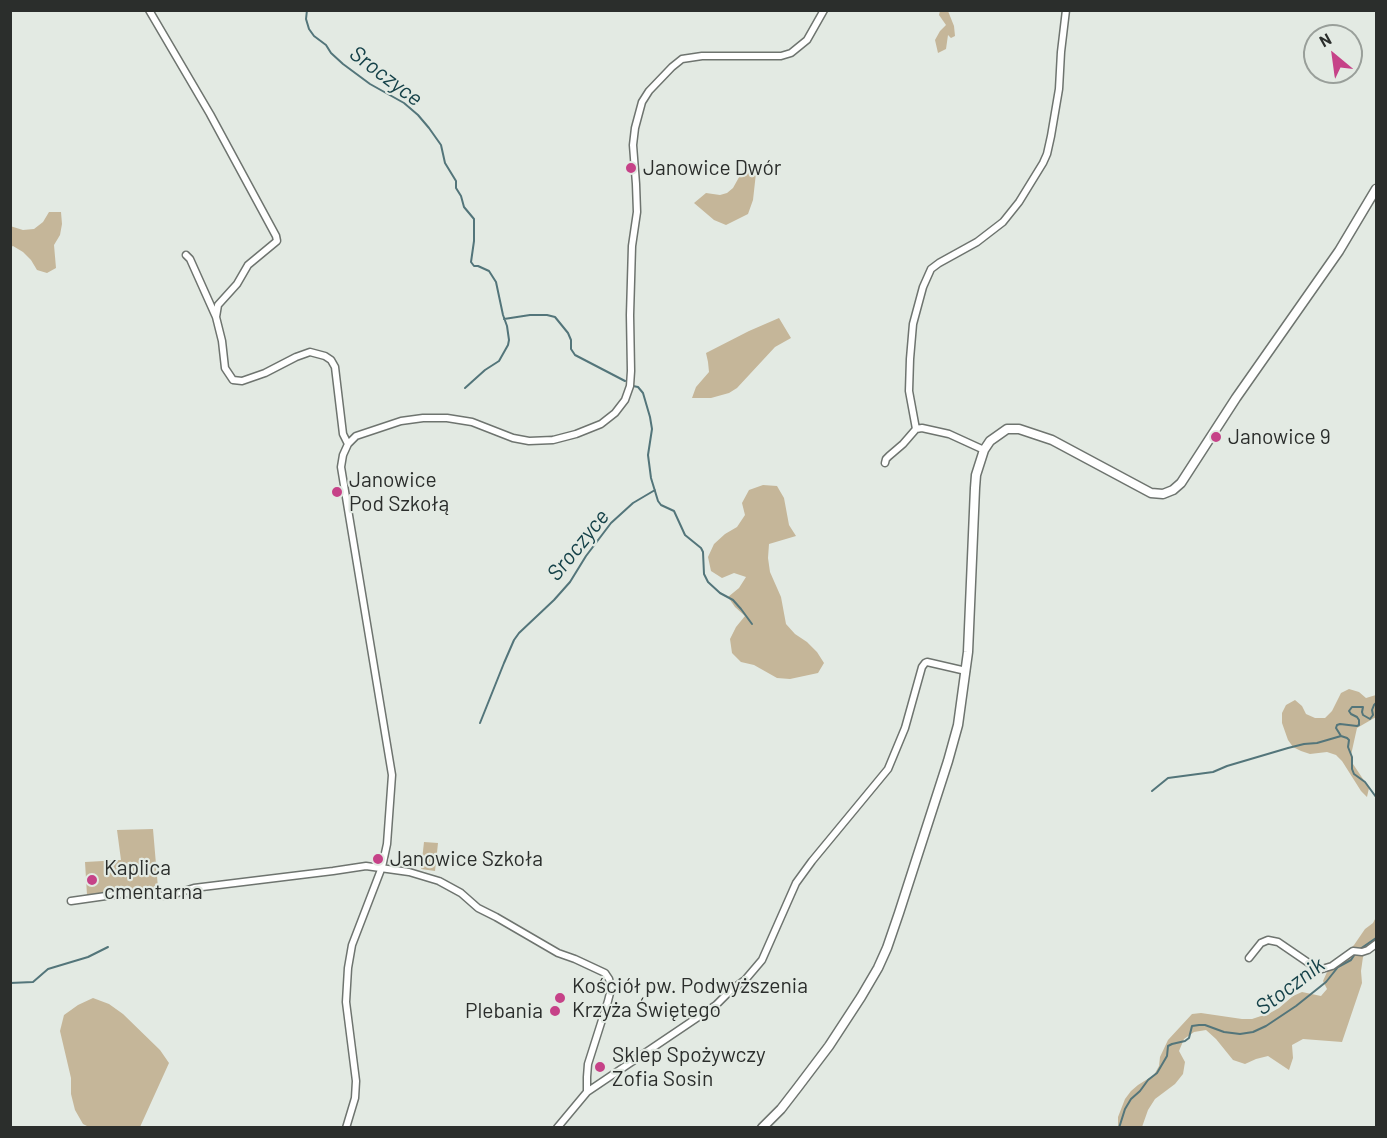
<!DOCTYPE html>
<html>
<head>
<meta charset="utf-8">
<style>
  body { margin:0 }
  #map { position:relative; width:1387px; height:1138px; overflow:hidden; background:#e3eae3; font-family:Barlow,sans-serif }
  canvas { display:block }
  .frame { position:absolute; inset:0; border:12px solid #2b2e2c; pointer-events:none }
  .north { position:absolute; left:1303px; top:24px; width:60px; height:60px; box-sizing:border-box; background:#e3eae3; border:2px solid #999f9a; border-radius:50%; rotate:331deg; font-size:16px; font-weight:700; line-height:24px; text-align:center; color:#2b2e2c }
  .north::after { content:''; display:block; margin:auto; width:21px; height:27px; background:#c64288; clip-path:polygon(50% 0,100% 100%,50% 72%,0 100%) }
</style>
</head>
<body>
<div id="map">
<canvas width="1387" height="1138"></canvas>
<div class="frame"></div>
<div class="north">N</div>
</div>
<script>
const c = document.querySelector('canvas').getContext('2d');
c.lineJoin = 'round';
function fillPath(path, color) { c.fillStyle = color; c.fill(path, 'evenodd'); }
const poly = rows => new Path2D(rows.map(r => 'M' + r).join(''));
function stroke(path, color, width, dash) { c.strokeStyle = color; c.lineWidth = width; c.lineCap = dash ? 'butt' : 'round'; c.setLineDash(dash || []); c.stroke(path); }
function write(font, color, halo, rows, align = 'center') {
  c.font = font + ' Barlow,sans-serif'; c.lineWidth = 4.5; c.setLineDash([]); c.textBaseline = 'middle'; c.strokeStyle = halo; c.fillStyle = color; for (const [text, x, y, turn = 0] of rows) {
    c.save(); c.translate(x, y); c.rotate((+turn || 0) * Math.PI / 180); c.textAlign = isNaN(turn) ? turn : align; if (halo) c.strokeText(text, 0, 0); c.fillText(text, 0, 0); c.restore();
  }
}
fillPath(poly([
  [940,11,948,11,954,26,955,36,951,38,948,35,946,49,938,53,935,40,940,31,946,25,939,15],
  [755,162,756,173,753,200,748,214,726,225,714,220,694,203,706,193,720,195,727,193,733,188,743,170],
  [49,212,61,212,62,224,60,235,54,245,56,268,47,273,37,270,31,260,23,252,13,246,11,247,10,226,23,230,34,229,43,222],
  [779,318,791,338,775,347,737,388,729,393,711,398,692,398,696,387,709,372,708,362,706,353,749,331],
  [763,485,777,486,784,498,789,525,796,536,769,544,768,558,770,572,781,597,786,624,795,634,807,642,817,652,824,663,818,673,790,679,777,678,754,665,741,662,732,653,730,639,736,627,745,616,735,607,728,597,739,588,746,577,734,573,722,578,711,571,708,557,714,544,725,534,737,527,745,515,742,503,749,490],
  [1349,689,1359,692,1366,698,1376,695,1376,717,1357,728,1351,755,1353,764,1369,788,1367,797,1361,791,1342,761,1336,755,1327,752,1310,754,1301,751,1293,747,1288,740,1282,723,1282,713,1286,705,1295,700,1302,706,1306,714,1315,718,1325,718,1332,711,1341,693],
  [153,829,158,888,87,895,85,862,121,860,117,830],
  [424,842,438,843,435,871,421,869],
  [1376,917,1376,940,1367,949,1363,957,1361,971,1362,983,1342,1042,1303,1039,1292,1045,1293,1058,1289,1070,1268,1056,1256,1059,1245,1064,1233,1060,1216,1039,1206,1030,1194,1032,1184,1039,1179,1051,1185,1062,1183,1074,1175,1084,1155,1099,1148,1110,1142,1127,1118,1128,1118,1117,1125,1099,1131,1091,1138,1085,1154,1075,1159,1066,1160,1057,1168,1040,1192,1014,1201,1013,1242,1019,1252,1019,1270,1013,1279,1008,1293,996,1302,992,1321,996,1327,989,1323,981,1327,972,1354,945,1365,929,1373,923],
  [93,998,109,1004,123,1014,160,1050,169,1063,140,1127,89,1127,83,1124,75,1110,71,1094,71,1078,60,1031,64,1015,78,1005]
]), '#c5b699');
stroke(poly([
  [307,10,306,19,309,29,314,36,326,45,331,53,343,64,370,84,404,103,418,115,429,128,441,145,445,163,456,181,456,188,461,196,464,207,474,219,474,241,471,262,474,266,478,266,489,271,496,282,503,315,507,326,509,340,508,345,499,361,485,370,465,388],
  [504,319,530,315,547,315,555,317,568,333,571,340,571,349,575,355,625,381],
  [633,386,638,387,643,393,650,417,652,429,648,455,651,478,658,501,661,505,674,511,685,535,701,548,703,552,704,574,708,582,720,593,733,600,741,609,752,624],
  [1376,703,1374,705,1372,710,1373,715,1370,719,1363,715,1362,712,1363,707,1352,707,1349,711,1351,714,1357,717,1359,720,1359,725,1357,726,1340,724,1337,725,1336,728,1341,736,1347,738,1349,740,1348,747,1352,757,1352,769,1354,774,1365,782,1376,797],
  [480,723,504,663,514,640,519,633,554,600,570,582,586,556,611,523,633,503,655,490],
  [1152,791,1168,778,1213,772,1227,766,1288,748,1304,744,1317,743,1341,736],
  [1360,949,1376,938],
  [10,983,33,982,48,969,88,957,108,947],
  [1119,1128,1125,1109,1131,1099,1140,1091,1148,1080,1157,1073,1167,1056,1168,1046,1172,1044,1185,1041,1189,1038,1192,1026,1199,1025,1205,1025,1224,1032,1240,1034,1253,1032,1266,1026,1296,1006,1326,982,1338,967,1351,960,1355,954]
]), '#53757a', 2);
const street = poly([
  [149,10,210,114,276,236,277,241,248,265,237,284,218,305,216,317],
  [186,255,190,259,216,317,222,341,225,368,233,380,242,381,265,373,296,357,310,352,325,356,331,360,335,367,343,434,348,444],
  [916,429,909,391,910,359,913,324,923,287,931,269,939,263,977,242,1003,222,1019,202,1043,163,1047,154,1051,136,1059,89,1061,52,1066,10],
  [885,463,886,459,889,456,903,444,916,429,922,428,949,434,984,450],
  [71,901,127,893,168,896,194,888,333,871,366,866,409,872,439,881,461,893,478,908,496,917,558,953,575,959,605,973,609,979,611,989,608,1001,588,1064,587,1077,587,1092],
  [1249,958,1261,943,1268,940,1278,942,1316,968,1322,969,1332,966,1353,951,1362,952,1368,950,1376,944],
  [346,1128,355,1098,356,1081,346,1002,348,968,352,945,382,867,387,844,392,775,341,467,343,455,348,444,356,436,401,421,423,418,447,418,472,422,513,438,529,441,553,440,576,434,601,424,615,413,625,400,630,386,631,371,630,315,632,246,637,212,636,184,633,145,635,128,642,102,649,91,672,67,682,59,702,56,781,56,791,53,807,40,824,10],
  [557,1128,587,1092,716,1005,730,991,745,980,762,960,796,883,812,861,888,769,905,728,922,667,925,663,927,662,966,671]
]);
const secondary = poly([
  [762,1128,781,1109,798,1087,829,1046,861,997,878,968,887,948,899,913,948,761,958,725,968,652,975,488,976,475,984,450,990,441,1007,429,1019,429,1052,440,1151,493,1163,494,1173,490,1181,483,1236,398,1339,251,1376,189]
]);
stroke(street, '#6e746f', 9);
stroke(secondary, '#6e746f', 11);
stroke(street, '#fff', 6);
stroke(secondary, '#fff', 8);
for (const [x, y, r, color] of [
  [631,168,6,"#c64288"],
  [1216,437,6,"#c64288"],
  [337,492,6,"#c64288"],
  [378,859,6,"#c64288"],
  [92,880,6,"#c64288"],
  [560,998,6,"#c64288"],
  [555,1011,6,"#c64288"],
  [600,1067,6,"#c64288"]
]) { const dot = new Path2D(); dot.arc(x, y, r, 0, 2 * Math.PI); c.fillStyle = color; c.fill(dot); stroke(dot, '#e3eae3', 2); }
write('21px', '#2b2e2c', '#e3eae3', [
  ["Janowice Dwór",643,168],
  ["Janowice 9",1228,437],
  ["Janowice",349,480],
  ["Pod Szkołą",349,504],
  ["Janowice Szkoła",390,859],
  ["Kaplica",104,868],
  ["cmentarna",104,892],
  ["Kościół pw. Podwyższenia",572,986],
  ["Krzyża Świętego",572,1010],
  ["Plebania",543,1011,"right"],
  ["Sklep Spożywczy",612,1055],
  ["Zofia Sosin",612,1079]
], 'left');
write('italic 22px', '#144148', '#e3eae3', [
  ["Sroczyce",386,76,37],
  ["Sroczyce",578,545,-51],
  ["Stocznik",1290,986,-37]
]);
</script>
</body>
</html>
